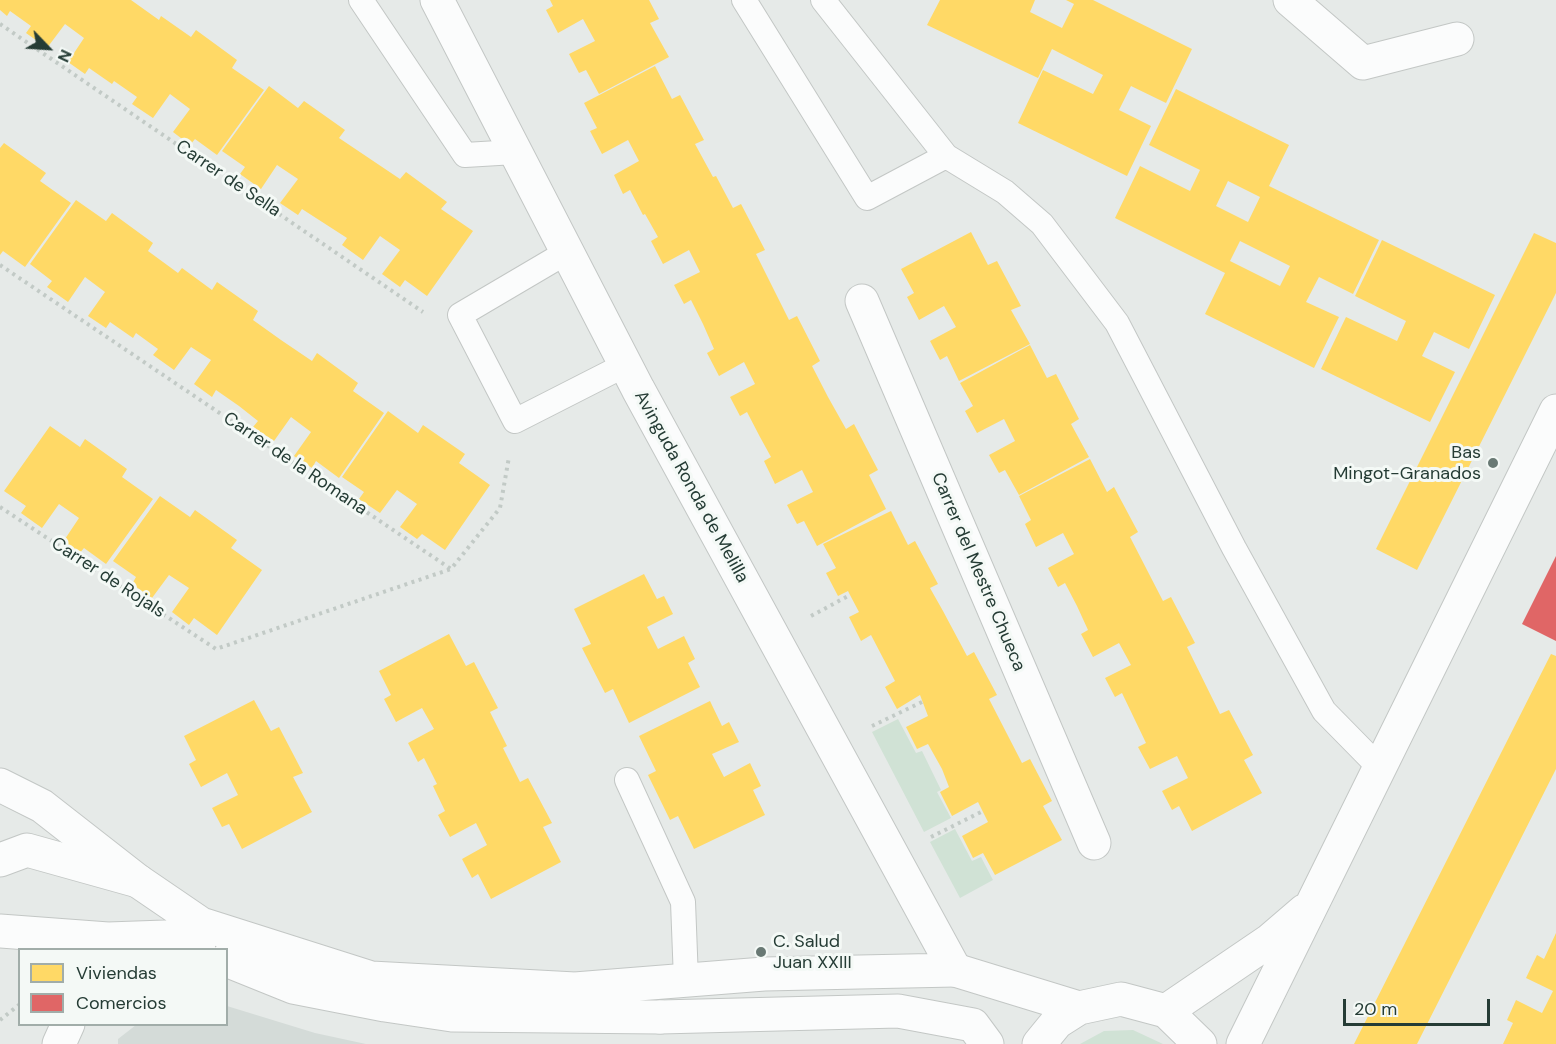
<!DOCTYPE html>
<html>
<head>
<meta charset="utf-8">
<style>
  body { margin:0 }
  #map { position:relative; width:1556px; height:1044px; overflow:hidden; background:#e6eae8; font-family:"DM Sans",sans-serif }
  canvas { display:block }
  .legend { position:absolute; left:18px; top:948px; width:210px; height:78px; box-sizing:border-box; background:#f4f9f6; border:2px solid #a1ada9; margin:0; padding:8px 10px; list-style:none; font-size:18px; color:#253c35 }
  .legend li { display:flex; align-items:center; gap:12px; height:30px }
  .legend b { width:30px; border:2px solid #a1ada9 }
  .north { position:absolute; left:18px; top:18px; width:60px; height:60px; -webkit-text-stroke:4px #f4f9f6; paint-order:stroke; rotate:115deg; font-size:16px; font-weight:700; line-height:24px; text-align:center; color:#253c35 }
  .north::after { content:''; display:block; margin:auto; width:21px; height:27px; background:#253c35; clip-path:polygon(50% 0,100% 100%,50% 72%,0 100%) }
  .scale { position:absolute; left:1343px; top:999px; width:147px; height:27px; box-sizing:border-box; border:3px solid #253c35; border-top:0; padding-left:8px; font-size:18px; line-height:21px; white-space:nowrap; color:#253c35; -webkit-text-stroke:4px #f4f9f6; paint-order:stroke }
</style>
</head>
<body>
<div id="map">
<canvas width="1556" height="1044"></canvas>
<ul class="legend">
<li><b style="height:16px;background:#ffd966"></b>Viviendas</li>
<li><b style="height:16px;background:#e06666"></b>Comercios</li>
</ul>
<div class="north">N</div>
<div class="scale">20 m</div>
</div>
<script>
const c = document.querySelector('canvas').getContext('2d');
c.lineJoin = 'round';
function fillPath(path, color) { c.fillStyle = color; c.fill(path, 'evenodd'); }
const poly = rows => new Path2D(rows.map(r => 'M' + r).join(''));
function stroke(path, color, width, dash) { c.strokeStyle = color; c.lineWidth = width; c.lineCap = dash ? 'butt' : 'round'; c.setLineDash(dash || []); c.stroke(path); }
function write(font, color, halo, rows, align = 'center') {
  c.font = font + ' "DM Sans",sans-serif'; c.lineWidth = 6; c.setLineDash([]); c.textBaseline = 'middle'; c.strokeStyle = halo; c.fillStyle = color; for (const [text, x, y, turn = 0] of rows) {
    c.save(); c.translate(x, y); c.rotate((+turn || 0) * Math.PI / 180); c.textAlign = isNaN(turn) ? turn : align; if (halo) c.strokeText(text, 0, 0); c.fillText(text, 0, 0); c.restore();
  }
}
fillPath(poly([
  [227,1006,315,1033,366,1044,118,1044,118,1039,136,1025,226,1024]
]), '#d4dbd8');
fillPath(poly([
  [898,719,916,753,922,751,941,790,937,792,951,818,924,832,872,732],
  [955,829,972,861,981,857,993,880,960,898,930,842],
  [1133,1030,1163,1044,1080,1044,1104,1031]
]), '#d0e2d5');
fillPath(poly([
  [0,0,131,0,159,20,161,16,191,37,196,30,237,60,232,68,264,90,217,155,195,139,190,145,173,132,190,109,170,94,153,118,132,104,137,97,114,81,112,84,89,68,85,74,68,62,84,38,65,24,47,48,26,33,31,26,10,11,7,16,0,10],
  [550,0,649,0,659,19,650,23,669,57,599,94,586,70,579,73,569,54,595,41,583,19,558,33,546,10,553,6],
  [940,0,1035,0,1030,12,1062,28,1074,4,1066,0,1093,0,1192,49,1166,103,1131,86,1119,110,1151,126,1127,176,1018,123,1043,70,1093,94,1103,75,1052,49,1038,78,927,25],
  [655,66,672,99,680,95,704,140,695,144,713,177,716,176,733,208,741,204,765,250,756,254,789,320,797,316,820,361,812,366,828,397,846,429,854,424,878,470,869,475,886,509,817,546,804,521,797,524,787,505,813,492,802,470,775,484,764,461,771,457,760,437,747,412,740,416,730,397,755,384,744,362,719,376,707,353,714,349,703,324,691,300,684,304,674,285,700,272,689,250,663,264,651,241,658,237,645,214,643,215,630,190,623,194,614,175,639,161,628,140,602,154,590,131,597,128,584,103],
  [269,86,298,108,304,101,345,130,339,138,400,179,406,172,447,202,441,209,473,231,427,296,405,280,400,287,382,274,400,250,380,236,363,260,342,245,347,238,302,209,298,215,280,203,298,179,277,165,261,189,240,174,245,167,222,151],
  [1176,89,1289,145,1269,186,1379,240,1353,294,1319,277,1306,302,1339,317,1314,368,1205,314,1225,273,1115,218,1140,166,1190,191,1200,170,1149,145],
  [1228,181,1260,197,1248,222,1216,206],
  [1240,241,1290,266,1280,286,1230,261],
  [4,143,46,173,40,181,71,203,25,267,3,251,0,255,0,148],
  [76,200,106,221,112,213,153,243,148,251,178,273,182,268,212,290,217,282,258,311,253,320,281,340,312,361,317,353,358,383,353,391,384,413,339,478,316,461,312,468,294,456,311,432,291,417,274,441,253,427,258,421,239,406,216,390,212,397,194,384,211,360,191,347,174,370,153,355,158,349,136,333,133,338,110,322,106,328,88,316,105,292,85,277,68,302,47,287,52,281,30,264],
  [971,232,988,265,997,261,1021,306,1011,310,1030,344,959,381,947,356,940,360,930,341,956,327,944,306,919,320,907,297,914,293,901,269],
  [1534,233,1556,243,1556,293,1417,570,1376,549],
  [1382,240,1495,295,1469,349,1434,332,1422,356,1455,372,1430,422,1321,369,1346,317,1397,341,1406,321,1355,296],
  [1030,345,1047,378,1056,374,1079,419,1071,424,1089,457,1019,495,1005,470,999,473,989,455,1015,441,1004,419,977,433,965,411,973,406,960,383],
  [388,411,418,433,423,425,465,454,459,463,490,485,445,550,422,534,417,539,400,527,417,504,397,490,380,513,359,499,364,492,342,477],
  [50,426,80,447,85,439,127,469,122,477,153,499,106,564,84,548,79,554,63,542,79,518,59,504,42,528,21,513,26,506,4,491],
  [1090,459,1107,492,1114,487,1138,532,1130,537,1163,601,1171,597,1195,643,1187,647,1220,714,1229,710,1253,755,1244,760,1262,793,1192,831,1179,806,1172,810,1162,791,1188,778,1177,756,1150,769,1138,747,1146,743,1122,693,1115,697,1105,678,1131,665,1119,643,1093,657,1081,634,1088,630,1077,606,1065,583,1058,587,1048,568,1074,554,1063,533,1036,547,1025,524,1031,520,1019,496],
  [160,496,190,517,195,510,237,540,231,548,262,570,217,635,194,618,189,625,172,612,189,588,169,575,152,598,132,584,136,577,113,561],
  [891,511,908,545,915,541,938,584,930,588,943,611,967,656,974,652,997,695,989,699,1022,763,1030,759,1052,801,1043,806,1062,840,995,875,983,853,973,858,962,836,988,822,978,802,952,816,940,792,949,787,942,769,928,744,917,749,906,727,928,716,920,695,897,709,885,687,895,681,871,635,861,641,849,617,859,612,850,595,848,591,838,596,826,573,836,568,823,544],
  [644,574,657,599,664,596,673,614,647,627,658,649,684,636,695,659,688,663,700,687,629,723,613,689,605,693,582,648,591,644,574,609],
  [449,634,466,666,474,662,498,708,490,712,507,746,503,748,520,782,528,778,552,823,543,827,561,862,491,899,478,874,472,878,462,859,487,845,476,823,450,837,438,815,445,811,433,786,437,784,424,758,418,762,408,743,434,729,422,708,396,722,384,699,391,695,379,671],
  [1551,654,1556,656,1556,769,1417,1044,1354,1044],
  [254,700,271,731,279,727,303,773,293,777,312,812,242,849,229,824,222,827,212,808,238,795,227,773,201,787,189,764,196,760,184,736],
  [710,701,722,726,729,722,739,742,712,754,724,777,750,763,761,786,753,790,765,815,694,849,678,816,670,820,648,775,656,771,639,736],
  [1556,933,1556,1044,1503,1044,1513,1023,1507,1020,1516,1000,1542,1013,1553,991,1526,978,1537,955,1544,959]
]), '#ffd966');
fillPath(poly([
  [1556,556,1556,641,1522,624]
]), '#e06666');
const service = poly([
  [361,0,465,155,515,152],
  [744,0,867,198,946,156],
  [823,0,946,156,1005,192,1042,224,1117,323,1234,548,1324,711,1380,768],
  [567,252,460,315,515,421,625,365],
  [627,780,683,902,686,980]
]);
const pedestrian = poly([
  [862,301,1094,843]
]);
const minor = poly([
  [1290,0,1363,63,1457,39],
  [0,860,27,850,138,881],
  [955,970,1079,1008],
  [660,1017,898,1011,973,1025,987,1044],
  [59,1044,68,1024]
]);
const tertiary = poly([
  [0,785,42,806,138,881,201,924,371,978,575,989,764,974,955,970,638,389,437,0],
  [0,931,108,939,165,937,199,950],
  [226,960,293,987,385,1005,452,1015,660,1017],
  [1166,1011,1269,941,1304,911],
  [1039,1044,1057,1022,1079,1008,1121,999,1166,1011,1200,1044],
  [1243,1044,1556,411]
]);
stroke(service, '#c3c7c5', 26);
stroke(pedestrian, '#c3c7c5', 35);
stroke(minor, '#c3c7c5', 35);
stroke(tertiary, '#c3c7c5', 35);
stroke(poly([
  [0,24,423,312],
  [0,265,451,569,500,508,509,457],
  [0,507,216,649,451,569],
  [811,616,850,595],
  [872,726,922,702],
  [931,837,983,811],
  [0,1020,20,1004]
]), '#c2cac6', 4, [3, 4.5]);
stroke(service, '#fbfcfc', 24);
stroke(pedestrian, '#fbfcfc', 33);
stroke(minor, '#fbfcfc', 33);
stroke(tertiary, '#fbfcfc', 33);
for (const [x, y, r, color] of [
  [1493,463,6,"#697974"],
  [761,952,6,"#697974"]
]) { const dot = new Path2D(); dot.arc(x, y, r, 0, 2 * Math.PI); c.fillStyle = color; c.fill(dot); stroke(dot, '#f4f9f6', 2); }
write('18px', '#253c35', '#f4f9f6', [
  ["Carrer de Sella",228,179,34],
  ["Carrer de la Romana",295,464,34],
  ["Avinguda Ronda de Melilla",691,487,61],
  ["Carrer del Mestre Chueca",978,572,67],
  ["Carrer de Rojals",108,578,33]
]);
write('18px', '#253c35', '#f4f9f6', [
  ["Bas",1481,453],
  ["Mingot-Granados",1481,474],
  ["C. Salud",773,942,"left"],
  ["Juan XXIII",773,963,"left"]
], 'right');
</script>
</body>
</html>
